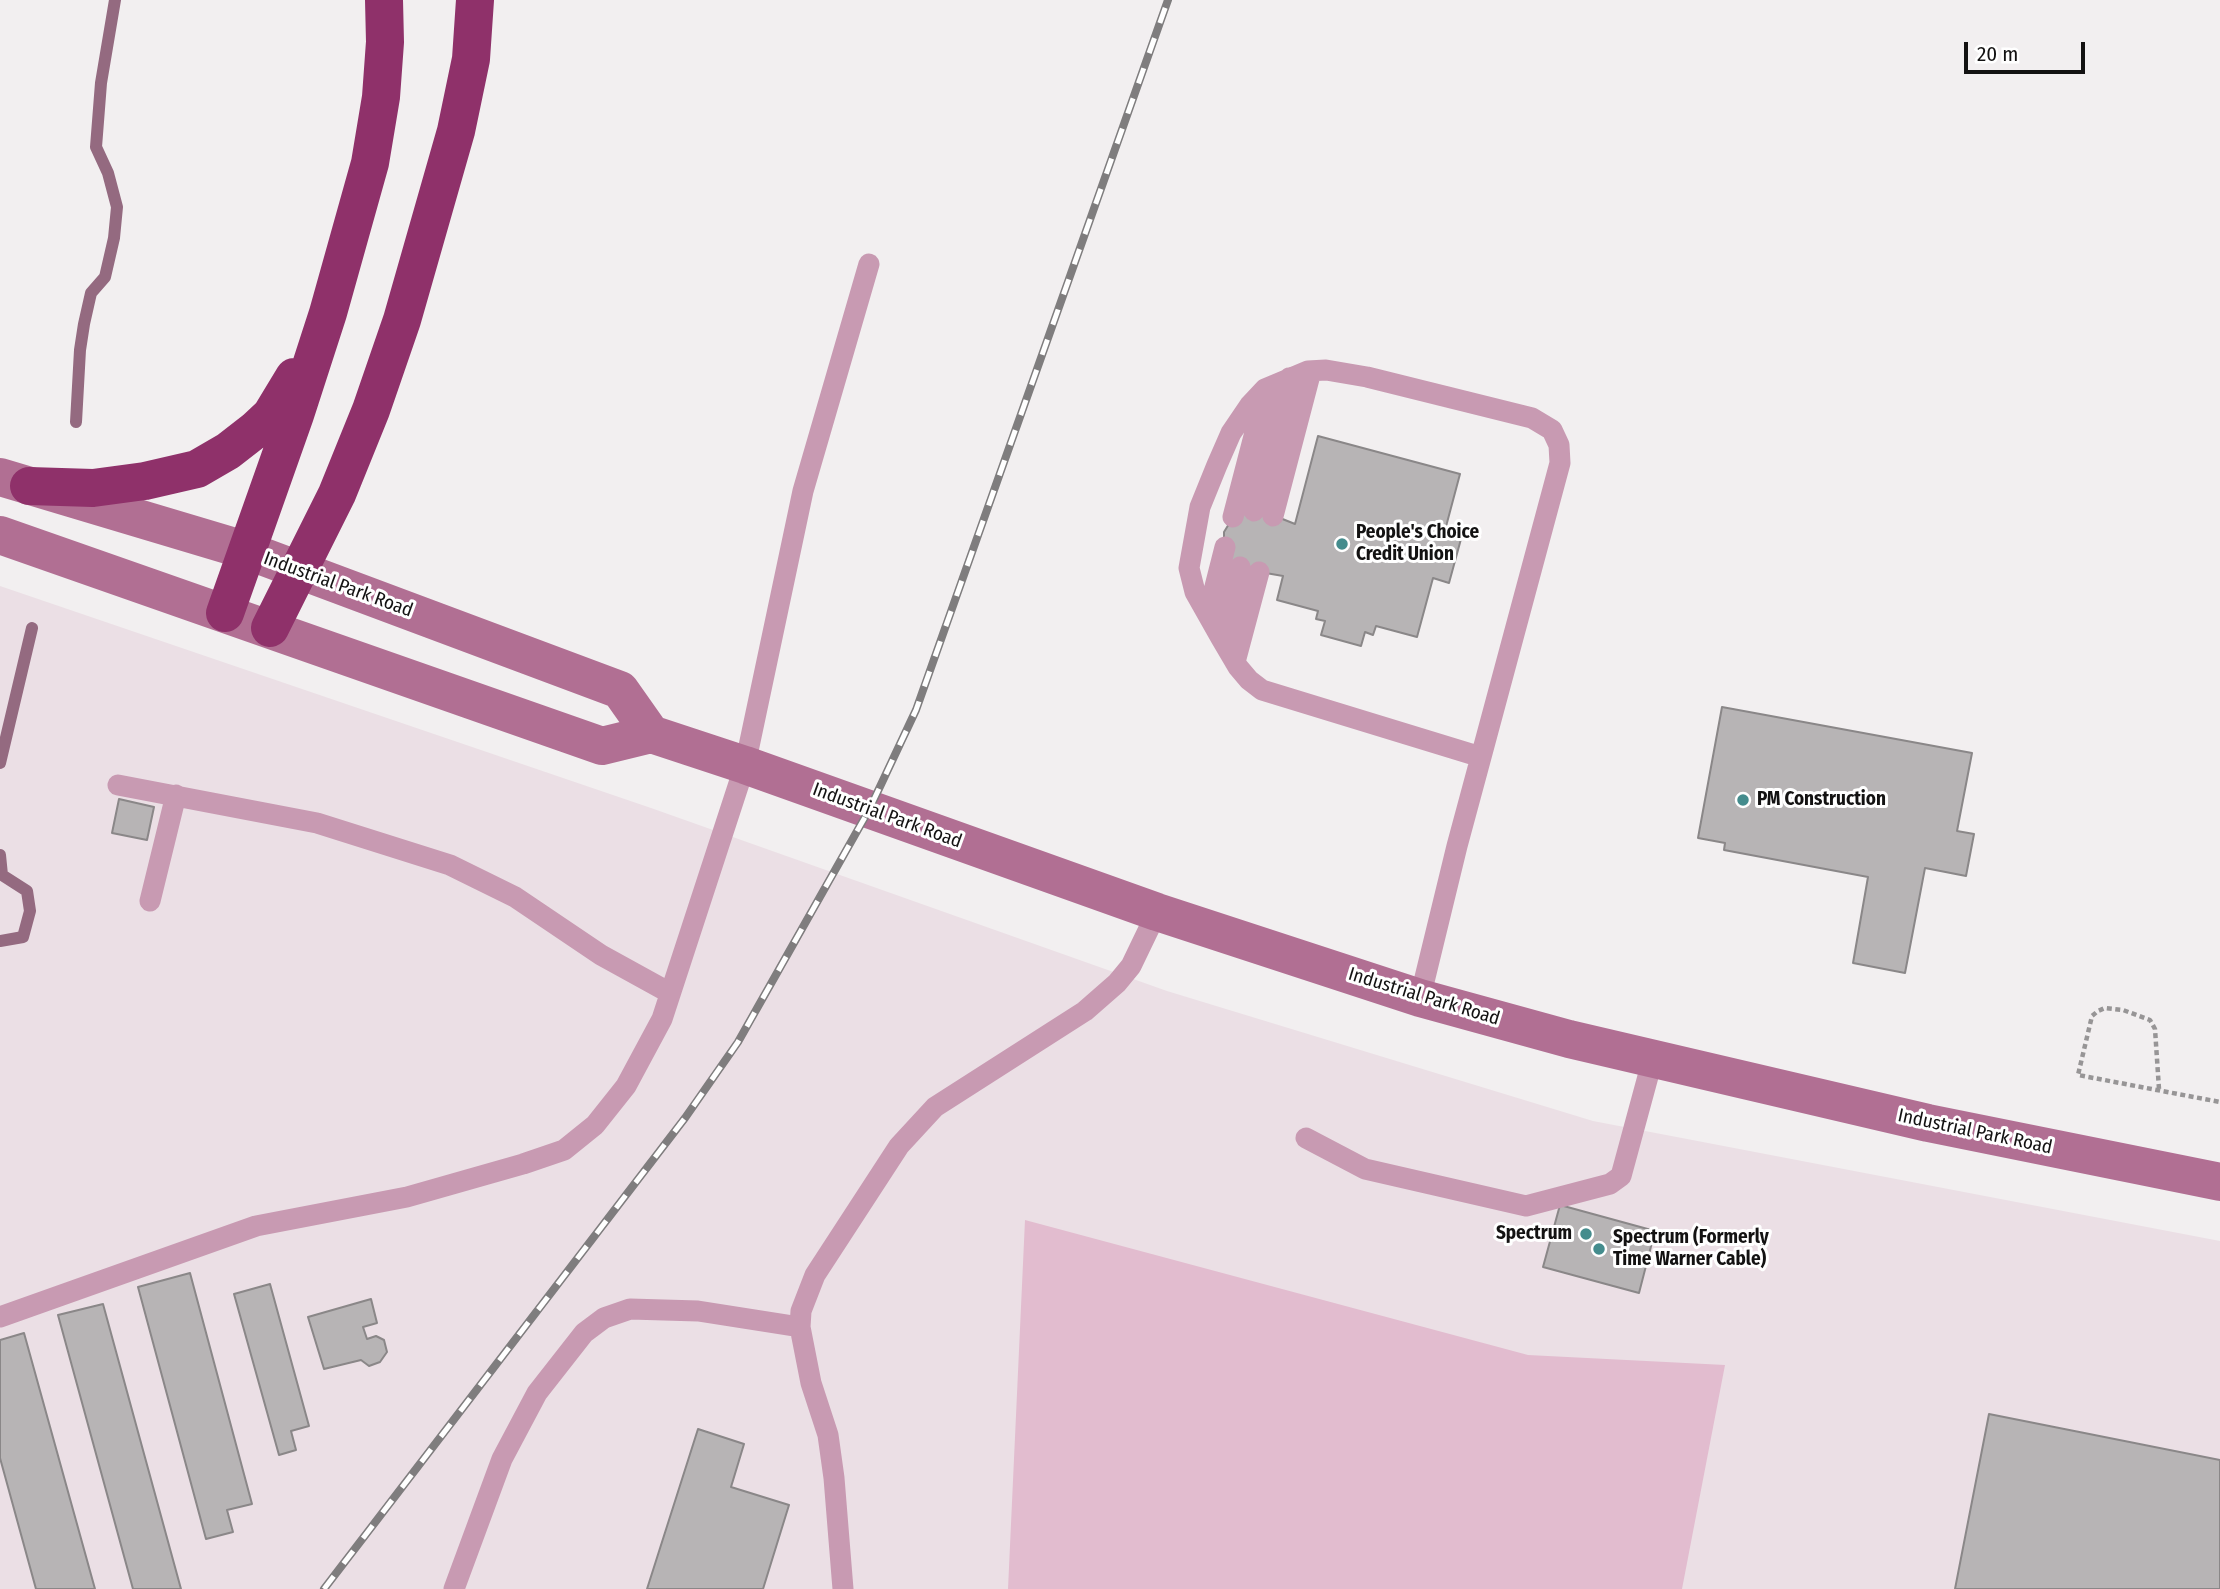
<!DOCTYPE html>
<html>
<head>
<meta charset="utf-8">
<style>
  body { margin:0 }
  #map { position:relative; width:2220px; height:1589px; overflow:hidden; background:#f2eff0; font-family:"Fira Sans Condensed",sans-serif }
  canvas { display:block }
  .scale { position:absolute; left:1964px; top:42px; width:121px; height:32px; box-sizing:border-box; border:4px solid #131212; border-top:0; padding-left:9px; font-size:21px; line-height:24px; white-space:nowrap; color:#131212; -webkit-text-stroke:5px #fff; paint-order:stroke }
</style>
</head>
<body>
<div id="map">
<canvas width="2220" height="1589"></canvas>
<div class="scale">20 m</div>
</div>
<script>
const c = document.querySelector('canvas').getContext('2d');
c.lineJoin = 'round';
function fillPath(path, color) { c.fillStyle = color; c.fill(path, 'evenodd'); }
const poly = rows => new Path2D(rows.map(r => 'M' + r).join(''));
function stroke(path, color, width, dash) { c.strokeStyle = color; c.lineWidth = width; c.lineCap = dash ? 'butt' : 'round'; c.setLineDash(dash || []); c.stroke(path); }
function write(font, color, halo, rows, align = 'center') {
  c.font = font + ' "Fira Sans Condensed",sans-serif'; c.lineWidth = 6; c.setLineDash([]); c.textBaseline = 'middle'; c.strokeStyle = halo; c.fillStyle = color; for (const [text, x, y, turn = 0] of rows) {
    c.save(); c.translate(x, y); c.rotate((+turn || 0) * Math.PI / 180); c.textAlign = isNaN(turn) ? turn : align; if (halo) c.strokeText(text, 0, 0); c.fillText(text, 0, 0); c.restore();
  }
}
fillPath(poly([
  [0,586,651,808,1167,991,1593,1121,2220,1241,2220,1589,0,1589]
]), '#ebdfe5');
fillPath(poly([
  [1025,1220,1528,1355,1725,1365,1682,1589,1008,1589]
]), '#e2bccf');
stroke(poly([
  [76,422,80,350,84,324,91,293,105,277,114,238,117,207,108,173,96,147,101,83,115,0],
  [0,763,32,628],
  [0,855,2,875,27,891,30,911,23,937,0,941]
]), '#946a80', 12);
const building = poly([
  [1318,436,1460,474,1444,534,1461,539,1449,583,1433,578,1417,637,1376,626,1373,635,1365,632,1361,646,1321,635,1325,621,1316,619,1318,611,1277,600,1283,576,1260,572,1229,562,1224,541,1224,532,1237,511,1275,516,1295,524,1318,436],
  [1722,707,1972,753,1957,831,1974,834,1966,876,1925,868,1905,973,1853,963,1868,877,1724,850,1725,843,1698,838,1722,707],
  [119,799,154,807,147,840,112,833,119,799],
  [1560,1205,1655,1231,1639,1293,1543,1267,1560,1205],
  [190,1273,252,1504,227,1510,233,1532,206,1539,138,1287,190,1273],
  [270,1284,309,1426,291,1431,296,1450,279,1455,234,1294,270,1284],
  [371,1299,377,1323,363,1327,367,1339,376,1336,384,1340,387,1352,380,1362,369,1366,361,1360,324,1369,308,1317,371,1299],
  [103,1304,181,1589,133,1589,58,1315,103,1304],
  [24,1333,95,1589,36,1589,0,1458,0,1340,24,1333],
  [1989,1414,2220,1460,2220,1589,1955,1589,1989,1414],
  [698,1429,744,1444,731,1487,789,1505,763,1589,647,1589,698,1429]
]);
fillPath(building, '#b7b4b5');
stroke(building, '#8a8788', 2);
stroke(poly([
  [2159,1089,2155,1029,2150,1020,2123,1010,2105,1008,2098,1011,2092,1016,2078,1075,2220,1102]
]), '#979596', 4.5, [5, 3.5]);
stroke(poly([
  [1254,511,1289,378],
  [1273,516,1311,371],
  [1233,517,1266,390],
  [1208,614,1225,547],
  [1221,638,1240,567],
  [1235,662,1259,572],
  [118,785,317,823,450,865,515,897,601,955,670,993],
  [150,901,176,795],
  [1420,998,1457,846,1481,757,1560,463,1559,445,1552,430,1532,418,1367,377,1326,370,1308,371,1265,389,1250,405,1231,433,1217,465,1200,507,1189,568,1195,592,1221,638,1238,667,1249,680,1262,690,1481,757],
  [1306,1138,1365,1169,1526,1206,1610,1184,1621,1176,1653,1058],
  [0,1317,256,1226,407,1197,523,1164,564,1150,595,1125,626,1086,662,1019,745,765,803,491,869,264],
  [454,1589,502,1459,537,1393,584,1333,604,1318,630,1309,698,1311,800,1327],
  [843,1589,834,1478,828,1435,811,1383,800,1327,801,1311,815,1275,899,1146,935,1107,1085,1011,1117,983,1131,966,1157,912]
]), '#c89ab2', 21);
stroke(poly([
  [0,477,248,551,620,690,651,734],
  [0,535,602,746,651,734,745,765,1157,912,1420,998,1569,1039,1928,1123,2220,1182]
]), '#b16f93', 38);
stroke(poly([
  [29,486,93,488,145,481,197,469,228,451,255,430,271,415,294,377],
  [225,613,295,415,328,313,370,163,381,97,385,42,384,0],
  [270,628,337,494,371,410,402,320,456,131,471,59,475,0]
]), '#8f316a', 38);
const rail = poly([
  [324,1589,685,1118,738,1042,869,810,916,710,1168,0]
]);
stroke(rail, '#7f7d7e', 8);
stroke(rail, '#fff', 5, [16]);
for (const [x, y, r, color] of [
  [1342,544,7,"#448c8d"],
  [1743,800,7,"#448c8d"],
  [1586,1234,7,"#448c8d"],
  [1599,1249,7,"#448c8d"]
]) { const dot = new Path2D(); dot.arc(x, y, r, 0, 2 * Math.PI); c.fillStyle = color; c.fill(dot); stroke(dot, '#fff', 2.5); }
write('bold 19px', '#131212', '#fff', [
  ["People's Choice",1356,533],
  ["Credit Union",1356,555],
  ["PM Construction",1757,800],
  ["Spectrum",1572,1234,"right"],
  ["Spectrum (Formerly",1613,1238],
  ["Time Warner Cable)",1613,1260]
], 'left');
write('19px', '#131212', '#fff', [
  ["Industrial Park Road",338,585,20],
  ["Industrial Park Road",887,816,20],
  ["Industrial Park Road",1424,997,17],
  ["Industrial Park Road",1975,1132,12]
]);
</script>
</body>
</html>
